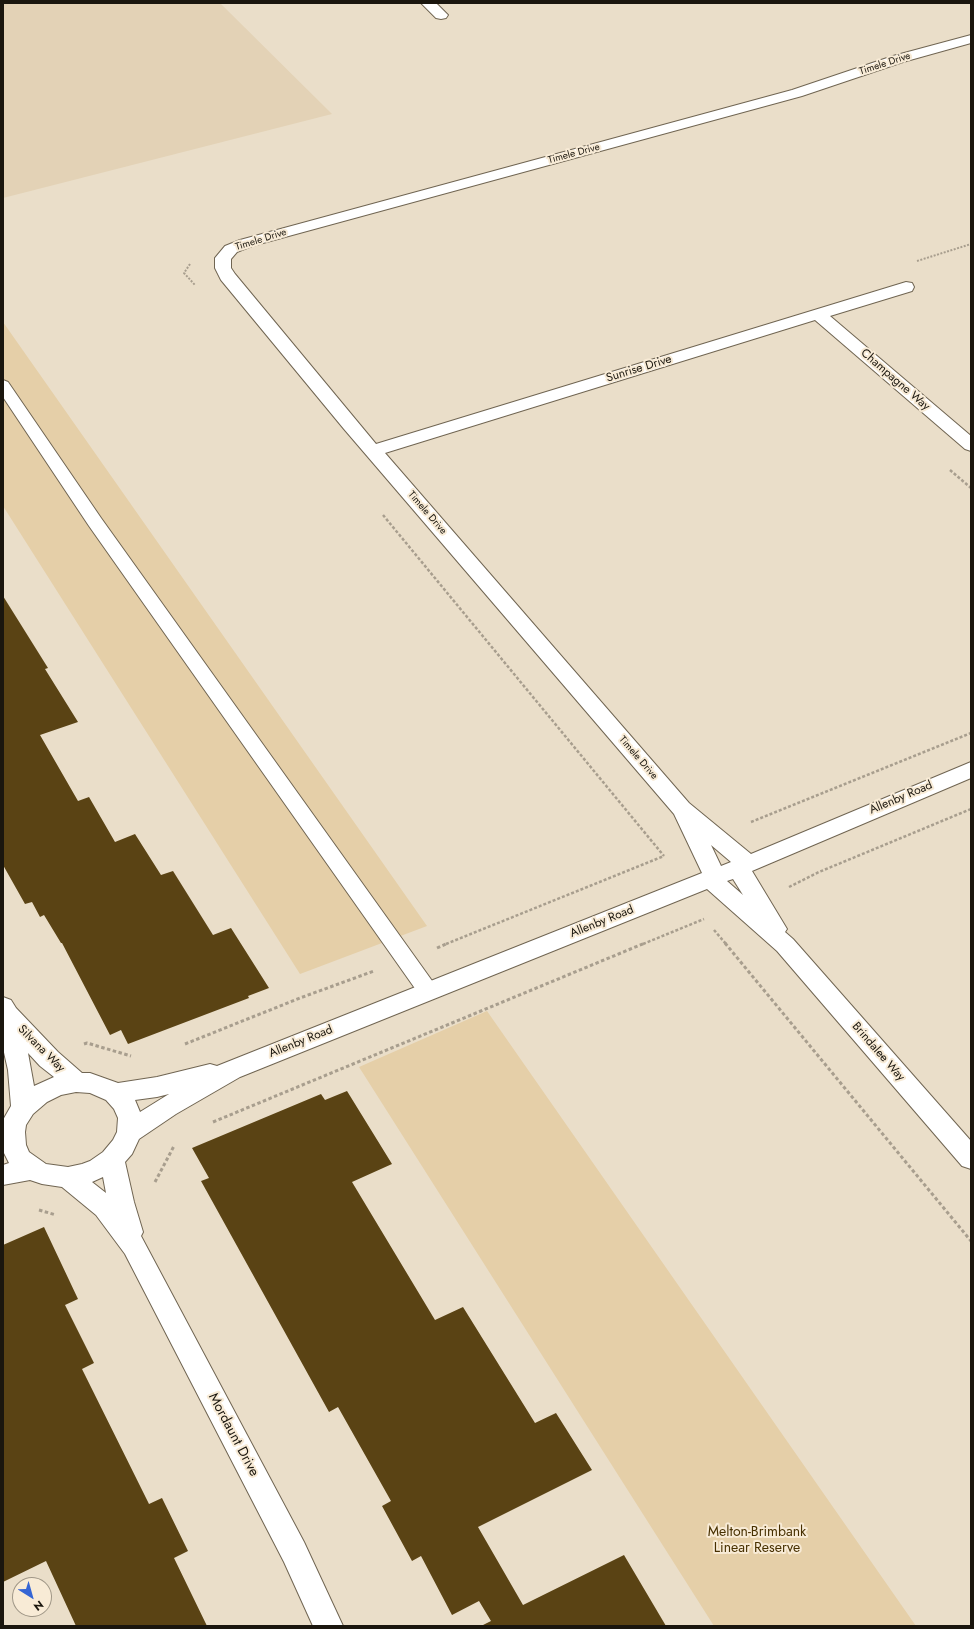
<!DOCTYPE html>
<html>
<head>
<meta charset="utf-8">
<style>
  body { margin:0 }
  #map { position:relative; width:974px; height:1629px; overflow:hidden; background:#eadec9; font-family:Jost,sans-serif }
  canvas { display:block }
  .frame { position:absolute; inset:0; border:4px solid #1a160e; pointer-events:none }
  .north { position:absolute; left:12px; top:1577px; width:40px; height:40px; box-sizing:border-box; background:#f8ebd6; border:1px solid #9f9686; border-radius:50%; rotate:143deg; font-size:11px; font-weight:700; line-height:16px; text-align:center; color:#1a160e }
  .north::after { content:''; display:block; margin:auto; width:14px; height:18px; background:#3565d4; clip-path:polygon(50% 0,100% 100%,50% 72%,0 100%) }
</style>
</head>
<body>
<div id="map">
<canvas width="974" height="1629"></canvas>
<div class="frame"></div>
<div class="north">N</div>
</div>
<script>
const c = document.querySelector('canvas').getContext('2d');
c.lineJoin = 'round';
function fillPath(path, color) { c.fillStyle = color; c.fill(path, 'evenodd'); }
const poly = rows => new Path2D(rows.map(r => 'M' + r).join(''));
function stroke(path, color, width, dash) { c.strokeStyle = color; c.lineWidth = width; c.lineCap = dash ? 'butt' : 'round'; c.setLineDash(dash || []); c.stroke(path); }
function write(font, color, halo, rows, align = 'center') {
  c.font = font + ' Jost,sans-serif'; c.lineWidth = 4; c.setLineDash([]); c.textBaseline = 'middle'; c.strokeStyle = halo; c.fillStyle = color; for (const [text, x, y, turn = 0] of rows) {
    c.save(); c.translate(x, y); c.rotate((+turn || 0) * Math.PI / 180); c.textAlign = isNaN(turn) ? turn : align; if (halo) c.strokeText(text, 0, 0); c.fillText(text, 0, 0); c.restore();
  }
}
fillPath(poly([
  [3,3,220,3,332,114,3,198]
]), '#e3d2b6');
fillPath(poly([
  [3,322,427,926,300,974,3,506],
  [487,1011,916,1626,714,1626,359,1067]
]), '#e5cfa8');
fillPath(poly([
  [3,596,48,668,45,669,78,722,40,735,78,801,89,797,115,842,135,834,161,875,173,871,213,935,231,928,269,988,248,996,249,998,128,1044,121,1030,110,1035,62,943,61,943,44,915,40,917,32,902,25,904,3,865],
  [347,1091,392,1164,352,1182,435,1320,463,1307,535,1423,556,1413,592,1470,478,1527,523,1605,624,1555,666,1626,481,1626,491,1621,479,1601,452,1615,421,1556,412,1561,382,1506,391,1501,338,1407,329,1412,201,1181,209,1178,192,1148,321,1094,325,1100],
  [44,1227,78,1299,65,1305,94,1363,82,1369,149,1504,162,1498,188,1551,174,1558,207,1626,76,1626,46,1561,3,1582,3,1245]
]), '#5a4314');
const lane = poly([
  [3,380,8,382,101,518,435,985,438,991,435,997,428,999,421,997,89,526,3,397,3,380]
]);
const street = poly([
  [421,3,436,3,448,15,446,18,441,19,436,18,421,3],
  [971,35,971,43,903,62,802,96,252,246,237,252,231,259,231,268,235,274,376,444,906,282,912,283,914,287,912,291,830,316,971,436,971,451,965,449,815,320,385,453,689,803,751,854,971,762,971,778,752,871,787,929,785,932,793,939,971,1141,971,1169,962,1166,777,951,707,889,240,1077,176,1114,139,1139,132,1154,125,1162,134,1202,143,1232,141,1236,304,1542,343,1626,313,1626,284,1562,125,1254,96,1215,62,1187,42,1184,30,1180,3,1185,3,1165,9,1163,3,1151,3,1120,11,1106,8,1070,3,1048,3,997,11,1000,16,1008,58,1052,82,1073,90,1073,118,1083,157,1077,210,1064,217,1066,702,873,674,814,344,429,221,280,215,268,215,258,225,246,240,240,792,90,893,56,971,35],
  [711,845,731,862,721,866,711,845],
  [733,879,743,895,727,881,733,879],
  [28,1053,40,1066,54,1077,34,1086,28,1053],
  [76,1092,90,1093,106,1100,114,1109,118,1118,117,1132,113,1140,103,1152,90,1161,82,1164,68,1167,46,1164,29,1152,26,1145,25,1132,26,1125,33,1114,47,1102,61,1095,76,1092],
  [169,1094,140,1112,135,1100,157,1097,169,1094],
  [103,1177,106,1193,92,1182,103,1177]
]);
stroke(lane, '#706552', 2);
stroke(street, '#706552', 2);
stroke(poly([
  [917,261,971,244],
  [190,264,184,273,195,285]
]), '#a89e8e', 2, [2, 1.5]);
stroke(poly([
  [950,470,971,488],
  [383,515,664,856],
  [751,822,971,733],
  [789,887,819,872,971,809],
  [714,930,726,944],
  [446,944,664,856],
  [643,944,704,919]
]), '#a89e8e', 2.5, [3, 2]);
stroke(poly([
  [725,943,971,1241],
  [437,948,448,943],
  [84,1044,87,1043,131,1056],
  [185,1044,300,998,374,971],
  [213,1122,645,943],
  [155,1182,174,1146],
  [39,1210,56,1215]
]), '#a89e8e', 3, [3.5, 2.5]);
fillPath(lane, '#fff');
fillPath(street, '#fff');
write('10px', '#1a160e', '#f8ebd6', [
  ["Timele Drive",885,64,-18],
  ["Timele Drive",574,154,-15],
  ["Timele Drive",261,240,-17],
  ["Timele Drive",427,513,49],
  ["Timele Drive",638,758,49]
]);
write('12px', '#1a160e', '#f8ebd6', [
  ["Sunrise Drive",639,369,-17],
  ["Champagne Way",895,380,41],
  ["Allenby Road",901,798,-23],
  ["Allenby Road",602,922,-22],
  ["Allenby Road",301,1042,-22],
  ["Silvana Way",41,1049,45],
  ["Brindalee Way",878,1052,49]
]);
write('14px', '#1a160e', '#f8ebd6', [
  ["Mordaunt Drive",233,1435,62]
]);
write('14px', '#473000', '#f8ebd6', [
  ["Melton-Brimbank",757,1533],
  ["Linear Reserve",757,1549]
]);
</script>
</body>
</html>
